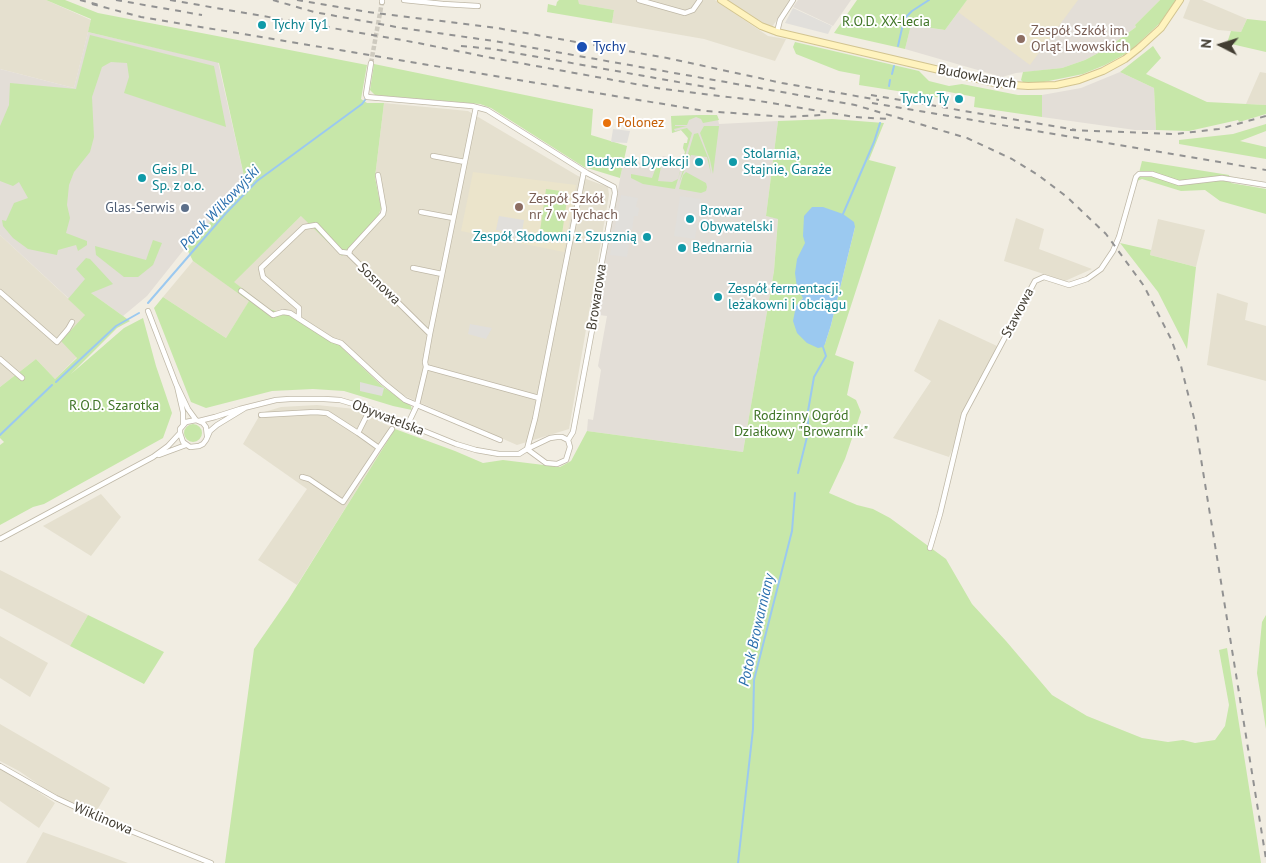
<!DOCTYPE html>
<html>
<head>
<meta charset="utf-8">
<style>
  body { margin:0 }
  #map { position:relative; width:1266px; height:863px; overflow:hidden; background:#f1ede2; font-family:"PT Sans",sans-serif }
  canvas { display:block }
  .north { position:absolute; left:1196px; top:20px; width:50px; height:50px; -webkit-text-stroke:4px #fff; paint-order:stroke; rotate:275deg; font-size:14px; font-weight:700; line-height:20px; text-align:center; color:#423d32 }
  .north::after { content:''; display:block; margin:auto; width:18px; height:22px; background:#423d32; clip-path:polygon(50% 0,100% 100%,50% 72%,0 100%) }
</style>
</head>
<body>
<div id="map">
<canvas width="1266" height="863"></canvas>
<div class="north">N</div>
</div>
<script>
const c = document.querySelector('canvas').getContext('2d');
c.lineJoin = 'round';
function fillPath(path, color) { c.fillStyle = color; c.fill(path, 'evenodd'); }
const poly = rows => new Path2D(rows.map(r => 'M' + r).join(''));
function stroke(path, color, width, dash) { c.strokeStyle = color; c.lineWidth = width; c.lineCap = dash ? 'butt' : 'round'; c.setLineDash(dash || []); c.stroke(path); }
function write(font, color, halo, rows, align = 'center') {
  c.font = font + ' "PT Sans",sans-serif'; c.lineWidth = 4; c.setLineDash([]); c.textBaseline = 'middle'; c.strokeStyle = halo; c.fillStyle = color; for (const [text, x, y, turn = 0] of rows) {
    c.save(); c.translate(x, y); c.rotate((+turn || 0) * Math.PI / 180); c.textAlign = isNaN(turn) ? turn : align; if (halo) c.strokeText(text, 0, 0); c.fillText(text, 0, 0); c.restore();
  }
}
fillPath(poly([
  [0,0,46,0,91,20,74,88,0,69],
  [578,0,715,0,768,36,786,39,775,61,704,39,612,23,614,10,578,4],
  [727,0,791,0,772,27,765,25],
  [1190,0,1202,0,1247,19,1241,32,1218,30,1183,18],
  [1260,72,1266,73,1266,105,1246,104],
  [384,103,468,111,578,176,608,187,609,195,569,429,517,445,382,386,338,344,291,315,269,309,233,282,301,216,380,198,375,177],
  [1016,218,1044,229,1039,249,1092,269,1065,281,1004,261],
  [1158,219,1205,230,1196,267,1150,255],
  [0,235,85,314,77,357,55,379,36,359,0,387],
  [193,261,250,300,226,338,163,297],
  [1217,293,1248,303,1245,320,1266,326,1266,381,1207,365],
  [939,319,997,346,949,457,893,438,931,381,914,371],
  [317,405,355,409,395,429,297,585,258,560,307,489,243,444,261,413,281,407],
  [101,494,121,517,91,556,43,526],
  [0,570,88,615,70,646,0,608],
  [0,636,48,663,30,697,0,678],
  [0,724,110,788,96,812,57,797,19,771,0,761],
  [0,766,55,803,39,828,0,801],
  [43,832,93,850,128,863,26,863]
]), '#e5e0cf');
fillPath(poly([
  [798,0,851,0,833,26,793,7],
  [967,0,1160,0,1135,25,1136,27,1106,49,1085,60,1062,68,1016,73,1002,77,905,49,911,25,945,30],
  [88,32,218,62,246,185,186,247,147,296,123,316,91,293,79,308,0,235,0,69,74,88],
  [1120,72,1154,88,1156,130,1135,130,1042,117,1042,95,1081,88],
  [700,115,717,115,719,124,778,121,766,216,778,218,774,271,743,452,587,431,588,419,593,420,601,370,598,366,607,316,599,315,596,310,596,306,623,163,658,162,663,156,682,160,685,152,683,148,684,143,687,143,688,138,681,130,672,133,671,116]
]), '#e3ded7');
fillPath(poly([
  [967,0,1078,0,1030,65,958,12],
  [473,172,576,185,564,252,461,231]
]), '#ebe4cb');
fillPath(poly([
  [46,0,65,0,98,13,367,65,361,99,367,103,384,103,375,177,381,208,377,219,342,256,301,216,234,282,269,309,291,315,338,344,382,386,411,406,412,410,393,406,344,391,313,389,272,391,206,408,191,402,154,308,163,297,226,338,249,301,193,261,186,247,246,185,219,63,88,32,91,19],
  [559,0,578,0,579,4,614,10,612,23,547,12,548,4,556,6,557,2],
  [857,0,967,0,945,30,911,25,905,49,834,33],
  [1160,0,1176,0,1160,23,1129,52,1105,65,1083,74,1039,83,1024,83,1021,80,1023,72,1062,68,1085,60,1106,49,1136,27,1135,25],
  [1247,19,1266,21,1266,52,1227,43,1231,31,1241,32],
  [90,35,214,66,226,127,124,93,129,77,127,63,111,62,102,67,92,97,94,137,90,152,74,172,69,185,67,205,70,218,66,233,87,241,87,245,78,251,76,245,58,250,57,255,28,249,13,238,3,226,2,220,6,221,14,203,28,198,19,182,13,186,0,181,0,126,9,105,10,83,76,89],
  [795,42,919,71,929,81,949,86,962,84,1018,95,1042,95,1042,117,974,107,975,97,944,91,942,98,859,85,860,75,839,71,796,54,793,47],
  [1153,46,1161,58,1146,74,1207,102,1266,105,1266,114,1239,122,1238,120,1189,131,1156,130,1154,88,1120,72],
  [374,64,593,109,591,135,627,146,620,178,584,167,491,108,480,104,375,95,370,90],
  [700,115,717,115,719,120,703,123,701,119,696,117,689,120,687,125,675,125,675,126,687,126,674,129,675,131,687,128,692,133,675,189,643,184,631,178,631,174,652,178,656,167,661,167,658,181,672,182,678,179,685,152,683,148,684,143,687,143,688,138,681,130,672,133,671,116],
  [832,119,884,123,869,160,896,167,835,355,854,362,847,395,856,400,861,412,845,459,829,493,857,505,873,509,890,518,946,559,972,604,1006,641,1052,695,1087,716,1142,738,1168,742,1183,740,1195,743,1215,740,1225,726,1229,705,1219,650,1227,648,1261,863,225,863,254,649,288,600,395,429,455,451,483,463,503,460,560,467,571,461,587,431,743,452,774,271,778,219,766,216,778,121],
  [855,227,831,325,825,344,796,306,803,298,803,249,806,243],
  [1266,124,1266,131,1240,141,1266,147,1266,159,1179,144,1179,140,1233,134],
  [704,126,719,126,713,174,710,160,700,133],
  [698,133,709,160,711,174,707,157,691,155,679,183,694,134],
  [1142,161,1229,175,1231,183,1266,189,1266,214,1220,201,1205,190,1181,191,1142,179,1137,181],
  [686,172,706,183,707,187,706,191,701,193,679,189,683,175],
  [546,189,568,192,562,234,540,231],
  [153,240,162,243,153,265,138,277,124,277,96,255,95,246,146,260],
  [1120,243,1151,250,1150,255,1196,267,1187,349,1158,292],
  [86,258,90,259,113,284,91,293,130,321,117,328,71,374,124,328,143,318,156,366,172,413,163,438,44,504,33,507,0,525,0,445,4,442,0,438,0,387,36,359,55,379,77,358,61,341,85,315,68,299,85,279,76,269],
  '184 433a9 9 0 1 1 18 0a9 9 0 1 1-18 0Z',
  [88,615,164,652,144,684,70,646],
  [1266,615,1266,729,1257,673,1262,622]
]), '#c7e7a9');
fillPath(poly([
  [793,8,832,26,828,34,785,23],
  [613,129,630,131,627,143,611,142],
  [621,195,638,198,636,207,639,208,638,216,634,216,632,230,627,229,625,243,629,245,627,257,610,255],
  [680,196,701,199,695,239,674,236],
  [499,216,524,220,522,232,530,234,529,241,501,236,502,231,496,230],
  [470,324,492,328,486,339,468,334],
  [360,382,384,388,382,396,360,391]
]), '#e1dfdb');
fillPath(poly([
  [812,207,823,207,843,214,854,222,855,227,831,325,825,344,823,347,818,348,807,343,797,333,793,321,796,306,803,298,797,288,795,273,797,259,805,243,803,236,804,216]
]), '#9bc9f0');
stroke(poly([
  [898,46,903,24,907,16,912,11,929,0],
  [892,74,894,66],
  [889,86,890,80],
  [843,214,874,142,880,123],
  [148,303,226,213,257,181,362,104,365,100],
  [56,382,116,326,139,313],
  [0,435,52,385],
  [798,473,808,433,808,411,814,377,826,356,823,347],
  [738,863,753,729,754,680,792,531,795,493]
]), '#9bc9f0', 2);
stroke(poly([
  [371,63,382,2]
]), '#cecabf', 4.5, [4.5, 2]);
const street = poly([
  [404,0,443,4,478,6],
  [639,0,685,13,693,10,700,0],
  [382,2,382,0],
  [777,32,780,20,793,0],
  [371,63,366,94,367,97,472,106,487,110,587,173,614,187,615,193,593,309,593,325,573,432,568,440],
  [433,156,465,162],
  [378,175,384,209,383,214,350,250,349,254,430,334,425,362,426,367,539,398],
  [421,212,453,218],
  [413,268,442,274],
  [241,291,273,315,283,312,290,313,332,340,341,343,384,383,405,400,500,440],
  [0,292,57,342,68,329,72,322],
  [148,311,176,384,188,409,196,420],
  [299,317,299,308,263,277,261,268,304,227,316,225,341,252,349,253],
  [430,334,476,107],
  [0,359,22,378],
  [177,386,183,412,183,425],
  [261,415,315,412,327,413,358,433,370,409],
  [199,421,215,417,240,409,276,400,290,399,324,399,340,400,370,409,456,444,476,450,499,454,519,454,527,449,550,438,557,437,562,437,568,440,570,447,566,460,557,464,546,463,527,449],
  [408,424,417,405,426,367],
  [207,436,206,427,203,423,196,420,186,422,180,429,180,433,183,442,190,447,199,446,203,444,206,440,210,431,217,425,245,408],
  [379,448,392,429],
  [527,449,535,419,584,171],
  [159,455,186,445],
  [302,477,309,479,343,502,379,448,358,433],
  [0,539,153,457,168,446,180,433],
  [930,548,940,514,964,414,1035,281,1044,277,1069,285,1087,279,1101,269,1113,251,1119,237,1136,177,1139,174,1152,174,1179,183,1222,178,1266,185],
  [0,766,56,798,101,819,211,863]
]);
const secondary = poly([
  [721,0,761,26,777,32,999,84,1028,86,1056,85,1079,80,1103,71,1125,59,1139,48,1161,28,1180,0]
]);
stroke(street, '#bfb8a7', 6);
stroke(secondary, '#d2c490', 8);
stroke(street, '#fff', 4.5);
stroke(secondary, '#fff3be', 6);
stroke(poly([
  [80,0,99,5],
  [116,0,202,15],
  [170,0,413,42,492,58,663,89,753,100,855,117,888,119],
  [273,0,314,12,402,28,494,41,855,105,967,138,1012,159,1038,175,1067,197,1106,234,1144,286,1171,339,1181,366,1195,422,1266,859],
  [297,0,368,12,497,28,667,58,782,83,879,100],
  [92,4,141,17,705,111,787,117,821,115],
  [461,46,493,49,717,89],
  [871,95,1076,130],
  [872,103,1266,170],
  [1070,130,1175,134,1219,129,1266,116]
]), '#929292', 2, [6, 6]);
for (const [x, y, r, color] of [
  [262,25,5,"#0f9aa8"],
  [1021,39,5,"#8d6e63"],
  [582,47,6,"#1a4fb4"],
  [959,99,5,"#0f9aa8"],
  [607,123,5,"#e8710a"],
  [699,162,5,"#0f9aa8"],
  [733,162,5,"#0f9aa8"],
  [142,178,5,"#0f9aa8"],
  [519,207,5,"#8d6e63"],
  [185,208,5,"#5c6f8a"],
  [690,219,5,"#0f9aa8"],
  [647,237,5,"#0f9aa8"],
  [682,248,5,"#0f9aa8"],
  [718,297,5,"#0f9aa8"]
]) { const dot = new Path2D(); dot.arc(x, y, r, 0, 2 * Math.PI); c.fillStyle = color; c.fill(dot); stroke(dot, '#fff', 2); }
write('14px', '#3f7426', '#fff', [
  ["R.O.D. XX-lecia",886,22],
  ["R.O.D. Szarotka",114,406],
  ["Rodzinny Ogród",801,416],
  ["Działkowy \"Browarnik\"",801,432]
]);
write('14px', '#0d838f', '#fff', [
  ["Tychy Ty1",272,25],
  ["Tychy Ty",949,99,"right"],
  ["Stolarnia,",743,154],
  ["Stajnie, Garaże",743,170],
  ["Budynek Dyrekcji",689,162,"right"],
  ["Geis PL",152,170],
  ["Sp. z o.o.",152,186],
  ["Browar",700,211],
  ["Obywatelski",700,227],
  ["Zespół Słodowni z Szusznią",637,237,"right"],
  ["Bednarnia",692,248],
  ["Zespół fermentacji,",728,289],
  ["leżakowni i obciągu",728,305]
], 'left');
write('14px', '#785e54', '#fff', [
  ["Zespół Szkół im.",1031,31],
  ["Orląt Lwowskich",1031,47],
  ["Zespół Szkół",529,199],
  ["nr 7 w Tychach",529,215]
], 'left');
write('14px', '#164399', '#fff', [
  ["Tychy",593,47]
], 'left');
write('14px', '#423d32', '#fff', [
  ["Budowlanych",977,77,11],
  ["Sosnowa",379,284,44],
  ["Browarowa",597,297,-81],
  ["Stawowa",1018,313,-63],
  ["Obywatelska",388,418,21],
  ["Wiklinowa",103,819,23]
]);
write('14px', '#c56008', '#fff', [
  ["Polonez",617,123]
], 'left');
write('14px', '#4e5e75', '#fff', [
  ["Glas-Serwis",175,208]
], 'right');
write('italic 15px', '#2b70ae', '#fff', [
  ["Potok Wilkowyjski",220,208,-47],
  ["Potok Browarniany",757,630,-77]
]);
</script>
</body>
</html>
